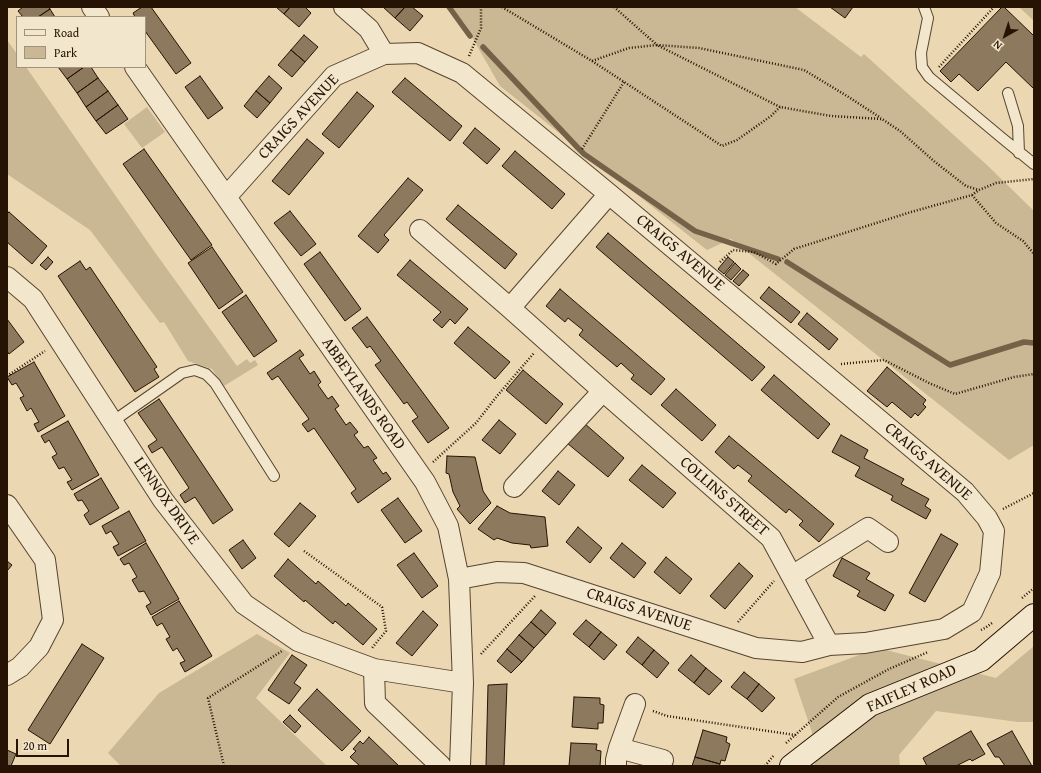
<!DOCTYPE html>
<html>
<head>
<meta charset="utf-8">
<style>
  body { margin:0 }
  #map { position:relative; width:1041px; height:773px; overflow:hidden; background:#ebd8b2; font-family:"Gentium Book Plus",serif }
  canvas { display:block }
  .frame { position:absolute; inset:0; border:8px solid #261303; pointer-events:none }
  .legend { position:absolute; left:16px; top:16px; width:130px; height:52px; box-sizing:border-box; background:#f2e6cd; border:1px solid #a0927c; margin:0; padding:5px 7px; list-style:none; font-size:12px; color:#261303 }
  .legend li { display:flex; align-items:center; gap:8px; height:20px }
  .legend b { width:20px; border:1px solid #a0927c }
  .north { position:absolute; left:985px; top:16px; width:40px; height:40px; -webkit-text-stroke:3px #f2e6cd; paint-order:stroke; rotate:219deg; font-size:11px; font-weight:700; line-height:16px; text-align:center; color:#261303 }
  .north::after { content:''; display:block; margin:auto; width:14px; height:18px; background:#261303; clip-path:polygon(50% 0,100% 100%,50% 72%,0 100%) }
  .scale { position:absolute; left:16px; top:739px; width:53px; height:18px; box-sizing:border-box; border:2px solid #261303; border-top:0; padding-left:5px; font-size:12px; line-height:14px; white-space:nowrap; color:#261303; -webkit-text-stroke:3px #f2e6cd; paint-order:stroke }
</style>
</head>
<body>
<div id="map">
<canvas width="1041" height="773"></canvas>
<div class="frame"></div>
<ul class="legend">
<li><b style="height:5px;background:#f2e6cd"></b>Road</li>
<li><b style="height:11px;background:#cab794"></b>Park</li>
</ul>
<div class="north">N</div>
<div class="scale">20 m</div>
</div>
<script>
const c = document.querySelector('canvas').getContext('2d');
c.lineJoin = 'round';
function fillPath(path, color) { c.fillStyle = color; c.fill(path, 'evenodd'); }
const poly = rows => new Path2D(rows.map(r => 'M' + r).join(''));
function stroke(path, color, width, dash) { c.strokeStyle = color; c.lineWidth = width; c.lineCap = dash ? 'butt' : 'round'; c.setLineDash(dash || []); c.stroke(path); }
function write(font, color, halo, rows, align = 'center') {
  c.font = font + ' "Gentium Book Plus",serif'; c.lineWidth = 3; c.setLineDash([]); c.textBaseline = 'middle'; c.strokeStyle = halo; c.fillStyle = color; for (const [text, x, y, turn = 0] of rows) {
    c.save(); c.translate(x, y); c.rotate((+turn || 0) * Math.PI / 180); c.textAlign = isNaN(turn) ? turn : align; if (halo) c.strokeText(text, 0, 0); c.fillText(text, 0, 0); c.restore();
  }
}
fillPath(poly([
  [447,7,795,7,861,57,864,54,988,166,1034,211,1034,445,1009,460,731,239,707,250,500,86,464,23],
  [1019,7,1034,7,1034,21],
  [7,40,17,54,17,67,26,67,154,251,237,366,247,359,250,363,255,360,258,365,224,386,212,369,188,361,164,322,160,323,90,230,7,174],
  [147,107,165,132,142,148,124,124],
  [257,634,290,653,256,698,327,766,121,766,108,753,159,693],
  [1034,646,1034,722,1018,722,936,711,899,755,900,766,813,766,820,756,794,679,878,648,996,678]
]), '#cab794');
stroke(poly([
  [449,7,470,36],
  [483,47,578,148,584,154,695,231,778,259],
  [787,262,950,365,1024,342,1034,343]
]), '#746148', 5.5);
const building = poly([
  [23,7,48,7,50,9,38,17,23,17,18,11,23,7],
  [142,7,151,7,191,63,176,74,145,31,145,17,135,17,133,13,142,7],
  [276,7,290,7,284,14,276,7],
  [290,7,305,7,311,13,299,27,284,14,290,7],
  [383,7,405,7,395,18,383,7],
  [405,7,412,7,423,16,410,31,395,18,405,7],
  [830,7,853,7,845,18,830,7],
  [1002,7,1004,7,1034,36,1034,89,1006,62,978,91,959,74,951,82,940,71,1002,7],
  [50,9,55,17,38,17,50,9],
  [304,35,318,47,305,62,291,50,304,35],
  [291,50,305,62,292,77,278,65,291,50],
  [58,67,84,67,67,79,58,67],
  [84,67,91,67,98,78,77,93,67,79,84,67],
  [200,76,223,108,208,119,185,87,200,76],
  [269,76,282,88,270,103,256,91,269,76],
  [98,78,108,91,86,107,77,93,98,78],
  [405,78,462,126,450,141,392,92,405,78],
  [108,91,118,105,96,121,86,107,108,91],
  [256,91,270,103,257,118,244,106,256,91],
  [357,92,374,106,339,148,322,134,357,92],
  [118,105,128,119,106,134,96,121,118,105],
  [475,128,500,149,487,164,463,143,475,128],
  [307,139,324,153,289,195,272,181,307,139],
  [144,149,212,245,191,260,123,164,144,149],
  [515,151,565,194,552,209,502,166,515,151],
  [408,178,423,190,384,235,389,240,378,253,358,236,408,178],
  [458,205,517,254,505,269,446,219,458,205],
  [290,211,316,244,301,256,274,223,290,211],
  [9,212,47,246,32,264,7,242,7,214,9,212],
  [608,233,765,367,752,381,596,247,608,233],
  [212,247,243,292,219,309,188,263,212,247],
  [320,252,361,309,345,321,304,264,320,252],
  [48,257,53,262,46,270,40,265,48,257],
  [728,257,734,262,724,274,718,269,728,257],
  [410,260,468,309,455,324,450,319,442,328,433,320,441,312,397,275,410,260],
  [80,261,86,270,90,267,157,367,154,369,159,377,135,392,58,276,80,261],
  [735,263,741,269,731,280,725,275,735,263],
  [743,270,749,275,739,286,733,281,743,270],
  [769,287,800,312,791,323,760,298,769,287],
  [560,289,665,379,651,395,631,379,634,375,621,363,617,367,579,335,583,330,568,318,565,322,546,306,560,289],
  [246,295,277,341,254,357,222,312,246,295],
  [807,313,838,339,829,350,798,324,807,313],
  [367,317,449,428,428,443,412,421,418,417,407,402,404,404,375,365,381,361,370,346,367,348,352,328,367,317],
  [7,319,24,342,9,354,7,351,7,319],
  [468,327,510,362,495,379,454,343,468,327],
  [300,350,304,355,299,358,310,374,314,371,321,382,318,385,328,399,332,396,339,406,335,409,346,425,350,422,358,432,354,435,364,448,368,446,377,458,373,460,383,474,386,472,391,479,358,503,351,493,356,489,314,428,308,432,302,424,309,419,278,376,272,380,267,373,300,350],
  [34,362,65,416,38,432,34,424,39,422,31,408,27,411,20,398,24,396,16,383,12,385,7,377,34,362],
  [887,367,926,400,923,404,926,407,918,416,915,413,911,418,892,402,887,407,867,391,887,367],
  [523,370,563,404,546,424,506,390,523,370],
  [774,375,830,424,818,439,761,390,774,375],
  [676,389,716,425,702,441,661,405,676,389],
  [159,399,233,510,213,524,195,497,185,503,180,495,189,488,162,447,152,453,148,446,157,440,138,413,159,399],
  [499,420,516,434,500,454,482,440,499,420],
  [68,421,99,475,72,490,67,482,72,480,64,467,59,469,52,457,57,454,49,440,45,443,41,436,68,421],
  [584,423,624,458,608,477,567,443,584,423],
  [841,435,868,450,864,458,904,479,901,484,929,499,925,506,931,510,926,519,891,500,893,496,855,476,860,467,832,452,841,435],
  [729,436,834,524,819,542,799,525,803,521,789,509,786,513,748,481,752,476,738,465,734,469,715,452,729,436],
  [447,456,475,457,483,491,491,503,470,524,457,509,460,506,453,492,449,474,446,473,447,456],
  [642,465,676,493,663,508,629,480,642,465],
  [558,471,575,485,559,505,542,491,558,471],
  [101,478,119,508,90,525,84,515,89,511,82,500,78,501,74,494,101,478],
  [398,498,422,531,405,543,381,510,398,498],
  [300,503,316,516,289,547,274,534,300,503],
  [497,506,510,513,545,517,548,546,531,548,530,545,512,543,497,538,494,540,478,529,497,506],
  [129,511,146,541,118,556,113,547,119,544,111,531,106,534,102,526,129,511],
  [578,527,602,548,590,563,566,542,578,527],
  [941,534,958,544,925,602,909,593,941,534],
  [243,540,256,558,242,569,229,550,243,540],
  [146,543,179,599,151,615,146,606,151,603,144,591,139,592,132,580,137,577,129,563,124,565,120,559,146,543],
  [622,543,646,563,634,578,610,558,622,543],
  [414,553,438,586,422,598,397,565,414,553],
  [666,557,692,579,680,594,654,572,666,557],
  [842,558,870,573,866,579,894,595,885,611,857,596,860,591,833,576,842,558],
  [288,559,316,584,318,581,346,606,348,603,377,629,363,645,335,621,333,624,305,600,304,602,274,576,288,559],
  [7,561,12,565,7,571,7,561],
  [739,563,753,576,725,609,710,596,739,563],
  [179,601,212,656,185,672,180,663,185,661,177,648,173,651,166,639,170,637,162,623,157,626,152,617,179,601],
  [541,610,556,623,546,635,531,622,541,610],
  [423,611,438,625,412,656,396,643,423,611],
  [586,620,601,632,589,647,573,634,586,620],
  [531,622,546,635,534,648,519,635,531,622],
  [601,632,617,645,604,660,589,647,601,632],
  [519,635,534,648,522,662,507,649,519,635],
  [638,637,654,650,642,665,626,652,638,637],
  [82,644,104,658,50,744,28,730,82,644],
  [507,649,522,662,511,673,497,661,507,649],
  [654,650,669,663,657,678,642,665,654,650],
  [292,655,307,665,294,683,301,688,289,704,268,690,292,655],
  [691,655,706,668,694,683,678,670,691,655],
  [706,668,722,681,709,695,694,683,706,668],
  [744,672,759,684,747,699,731,687,744,672],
  [507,684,504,766,486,766,488,685,507,684],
  [759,684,775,698,762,712,747,699,759,684],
  [317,689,361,731,342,751,298,710,317,689],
  [574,697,600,698,600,704,604,705,603,723,598,723,598,729,572,727,574,697],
  [290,715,301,726,295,733,283,722,290,715],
  [703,730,727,737,726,742,730,744,725,761,721,760,720,764,695,757,703,730],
  [971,731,985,754,972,761,970,759,956,766,927,766,923,758,971,731],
  [1012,731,1032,766,1005,766,999,757,995,757,987,744,1012,731],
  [369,737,399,766,360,766,350,757,356,751,353,749,360,741,363,744,369,737],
  [571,743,597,744,596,750,601,751,600,766,569,766,571,743],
  [7,750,16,754,11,766,7,766,7,750],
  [695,757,720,764,719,766,692,766,695,757]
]);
fillPath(building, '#8c795e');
stroke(building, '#261303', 1);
const lane = poly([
  [924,7,928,18,921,53,922,67,929,77,1002,138,1034,164],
  [1008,93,1018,126,1019,153],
  [112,422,182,373,195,370,206,374,215,383,274,476]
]);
const street = poly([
  [92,7,99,17],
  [344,7,369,29,384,54],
  [135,67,226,197,425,482,448,526,459,579,463,683,460,766],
  [226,197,334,76,384,54,418,53,462,73,609,194,965,492,987,518,994,531,990,573,972,612,944,629,865,643,829,645,802,652,756,648,524,573,497,572,459,579],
  [420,230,510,308,603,391,771,538,829,645],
  [7,277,33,299,163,500,244,604,298,641,374,669,463,683],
  [510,308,609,194],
  [514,487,603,391],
  [7,505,45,560,53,620,39,647,20,667,7,675],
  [792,576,868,528,888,542],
  [374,669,375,703,441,766],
  [619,748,663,760],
  [616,766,616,760,619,748,635,704]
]);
const secondary = poly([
  [791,766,870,705,981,660,1034,615]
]);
stroke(lane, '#57442f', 12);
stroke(street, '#57442f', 22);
stroke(secondary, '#261303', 24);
stroke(poly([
  [502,7,592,61,629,48,657,45,780,107,831,116,882,119,900,131,935,162,966,186,979,190],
  [614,7,657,45,699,48,804,70,847,96,881,118],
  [469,56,481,28,481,7],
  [592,61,722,146,737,140,771,116,780,107],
  [939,67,994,7],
  [582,149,624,82],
  [972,195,996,223,1023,241,1034,254],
  [720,262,733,250,754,252,776,264,794,249,911,212,972,195,979,190,996,183,1034,179],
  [841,364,884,360,929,383,955,394,1014,377,1034,374],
  [7,376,45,351],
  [433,462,476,423,497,396,534,353],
  [1003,509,1034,493],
  [304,551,382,607,386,631,372,648],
  [1022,598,1034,588],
  [738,622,774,581],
  [981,630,985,628,992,623],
  [481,654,535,596],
  [653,711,667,716,795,735,797,737],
  [786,743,838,697,889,669,928,652],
  [224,766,208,698,282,651],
  [765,766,774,755]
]), '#261303', 2.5, [1, 2]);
stroke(lane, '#f2e6cd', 10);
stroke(street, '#f2e6cd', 20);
stroke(secondary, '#f2e6cd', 22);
write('16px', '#261303', '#f2e6cd', [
  ["CRAIGS AVENUE",299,117,-47],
  ["CRAIGS AVENUE",680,253,40],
  ["ABBEYLANDS ROAD",363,394,55],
  ["CRAIGS AVENUE",928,462,41],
  ["COLLINS STREET",724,497,41],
  ["LENNOX DRIVE",166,501,55],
  ["CRAIGS AVENUE",639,610,18],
  ["FAIFLEY ROAD",912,689,-24]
]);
</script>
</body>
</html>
